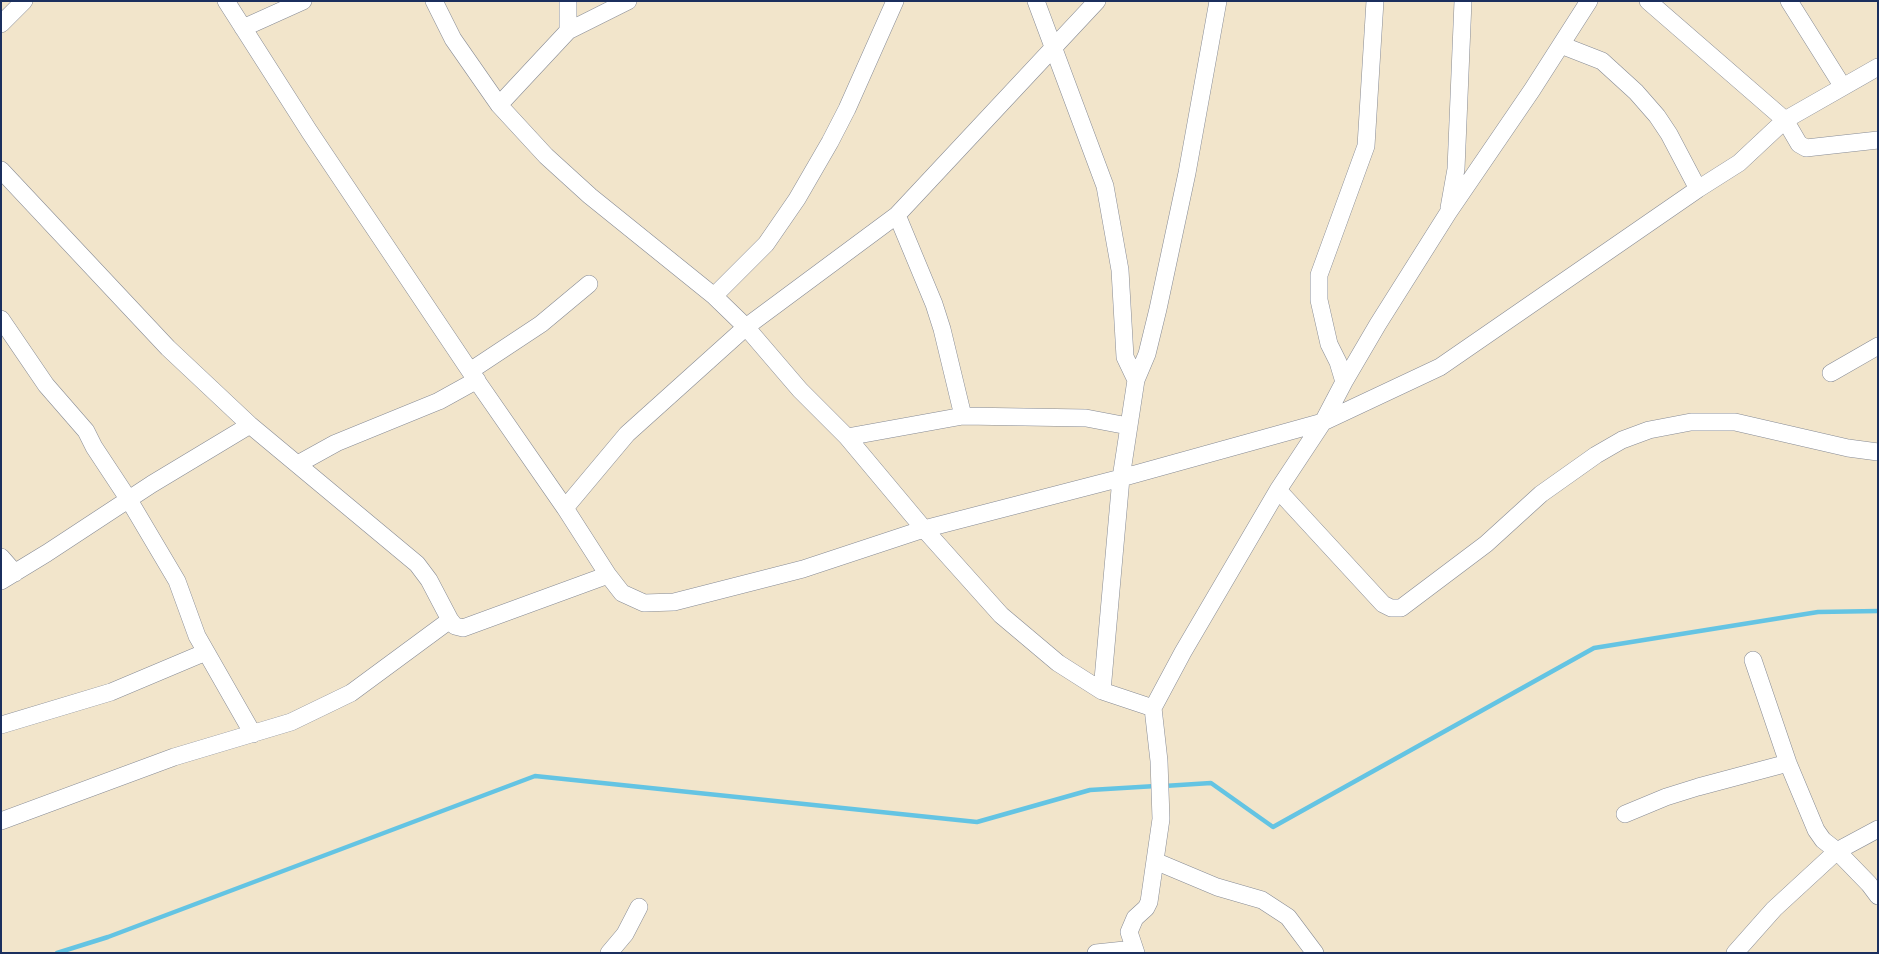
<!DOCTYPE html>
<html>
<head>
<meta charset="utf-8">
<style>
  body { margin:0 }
  #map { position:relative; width:1879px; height:954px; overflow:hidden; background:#f2e5cb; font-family:Pangolin,sans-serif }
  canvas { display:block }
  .frame { position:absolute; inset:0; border:2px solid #1b2f5e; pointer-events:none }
</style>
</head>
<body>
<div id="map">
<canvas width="1879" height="954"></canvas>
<div class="frame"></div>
</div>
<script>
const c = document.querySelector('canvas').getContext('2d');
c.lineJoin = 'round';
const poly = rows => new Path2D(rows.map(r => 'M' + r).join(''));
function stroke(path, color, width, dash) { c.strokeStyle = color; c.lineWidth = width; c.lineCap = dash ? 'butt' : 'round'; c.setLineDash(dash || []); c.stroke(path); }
stroke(poly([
  [1164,786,1211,783,1273,827,1594,648,1818,612,1878,611],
  [57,953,108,937,535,776,977,822,1090,790,1156,786]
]), '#64c4e3', 4.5);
const street = poly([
  [226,1,309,131,470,371,565,508,608,575],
  [434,1,453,39,499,105,546,156,590,196,714,296,746,327,800,390,847,437,924,529,1001,615,1058,663,1102,691],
  [1036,1,1105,186,1120,270,1125,357,1136,380],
  [1648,1,1785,120,1799,144,1806,148,1878,140],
  [1789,1,1843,87],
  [1,24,24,1],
  [243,28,303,1],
  [568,31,568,1],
  [1561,45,1602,61,1636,92,1657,116,1669,134,1698,189],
  [499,105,568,31,628,1],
  [1,170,168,348,250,425,417,564,429,580,450,620],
  [1449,208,1456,169,1463,1],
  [897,215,934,304,942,329,963,416],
  [714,296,766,244,797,199,830,142,847,109,895,1],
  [1,319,46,385,86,431,94,447,129,500,177,581,197,636,253,734],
  [470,371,541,324,589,284],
  [1831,373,1878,346],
  [1344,382,1338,362,1329,344,1319,300,1319,275,1366,146,1375,1],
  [847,437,963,416,1086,418,1128,426],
  [298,464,336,443,439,401,477,380],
  [1278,490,1383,604,1391,608,1401,608,1486,544,1541,494,1596,455,1622,440,1649,430,1691,422,1735,422,1848,448,1878,452],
  [565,508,627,434,746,327,897,215,1097,1],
  [1,557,15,573],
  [1,581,47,553,152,484,250,425],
  [1753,660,1788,763,1816,830,1823,840,1837,851,1869,884,1878,896],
  [1153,708,1102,691,1121,478,1136,380,1147,354,1158,309,1187,173,1218,1],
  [1,725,111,692,206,652],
  [1625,814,1666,797,1698,787,1788,763],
  [1,821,174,757,291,722,351,693,450,620,455,626,463,628,608,575,622,593,644,603,674,602,803,569,924,529,1121,478,1323,422,1440,367,1698,189,1739,163,1785,120,1878,67],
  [1155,861,1217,887,1262,900,1288,917,1315,953],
  [609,953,625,934,639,907],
  [1096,953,1134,949],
  [1136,953,1129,932,1135,918,1146,908,1149,902,1161,819,1159,761,1153,708,1183,652,1278,490,1323,422,1344,382,1378,324,1448,213,1532,90,1589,1],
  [1735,953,1774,909,1837,851,1878,829]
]);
stroke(street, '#868a94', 18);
stroke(street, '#fff', 17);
</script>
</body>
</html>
